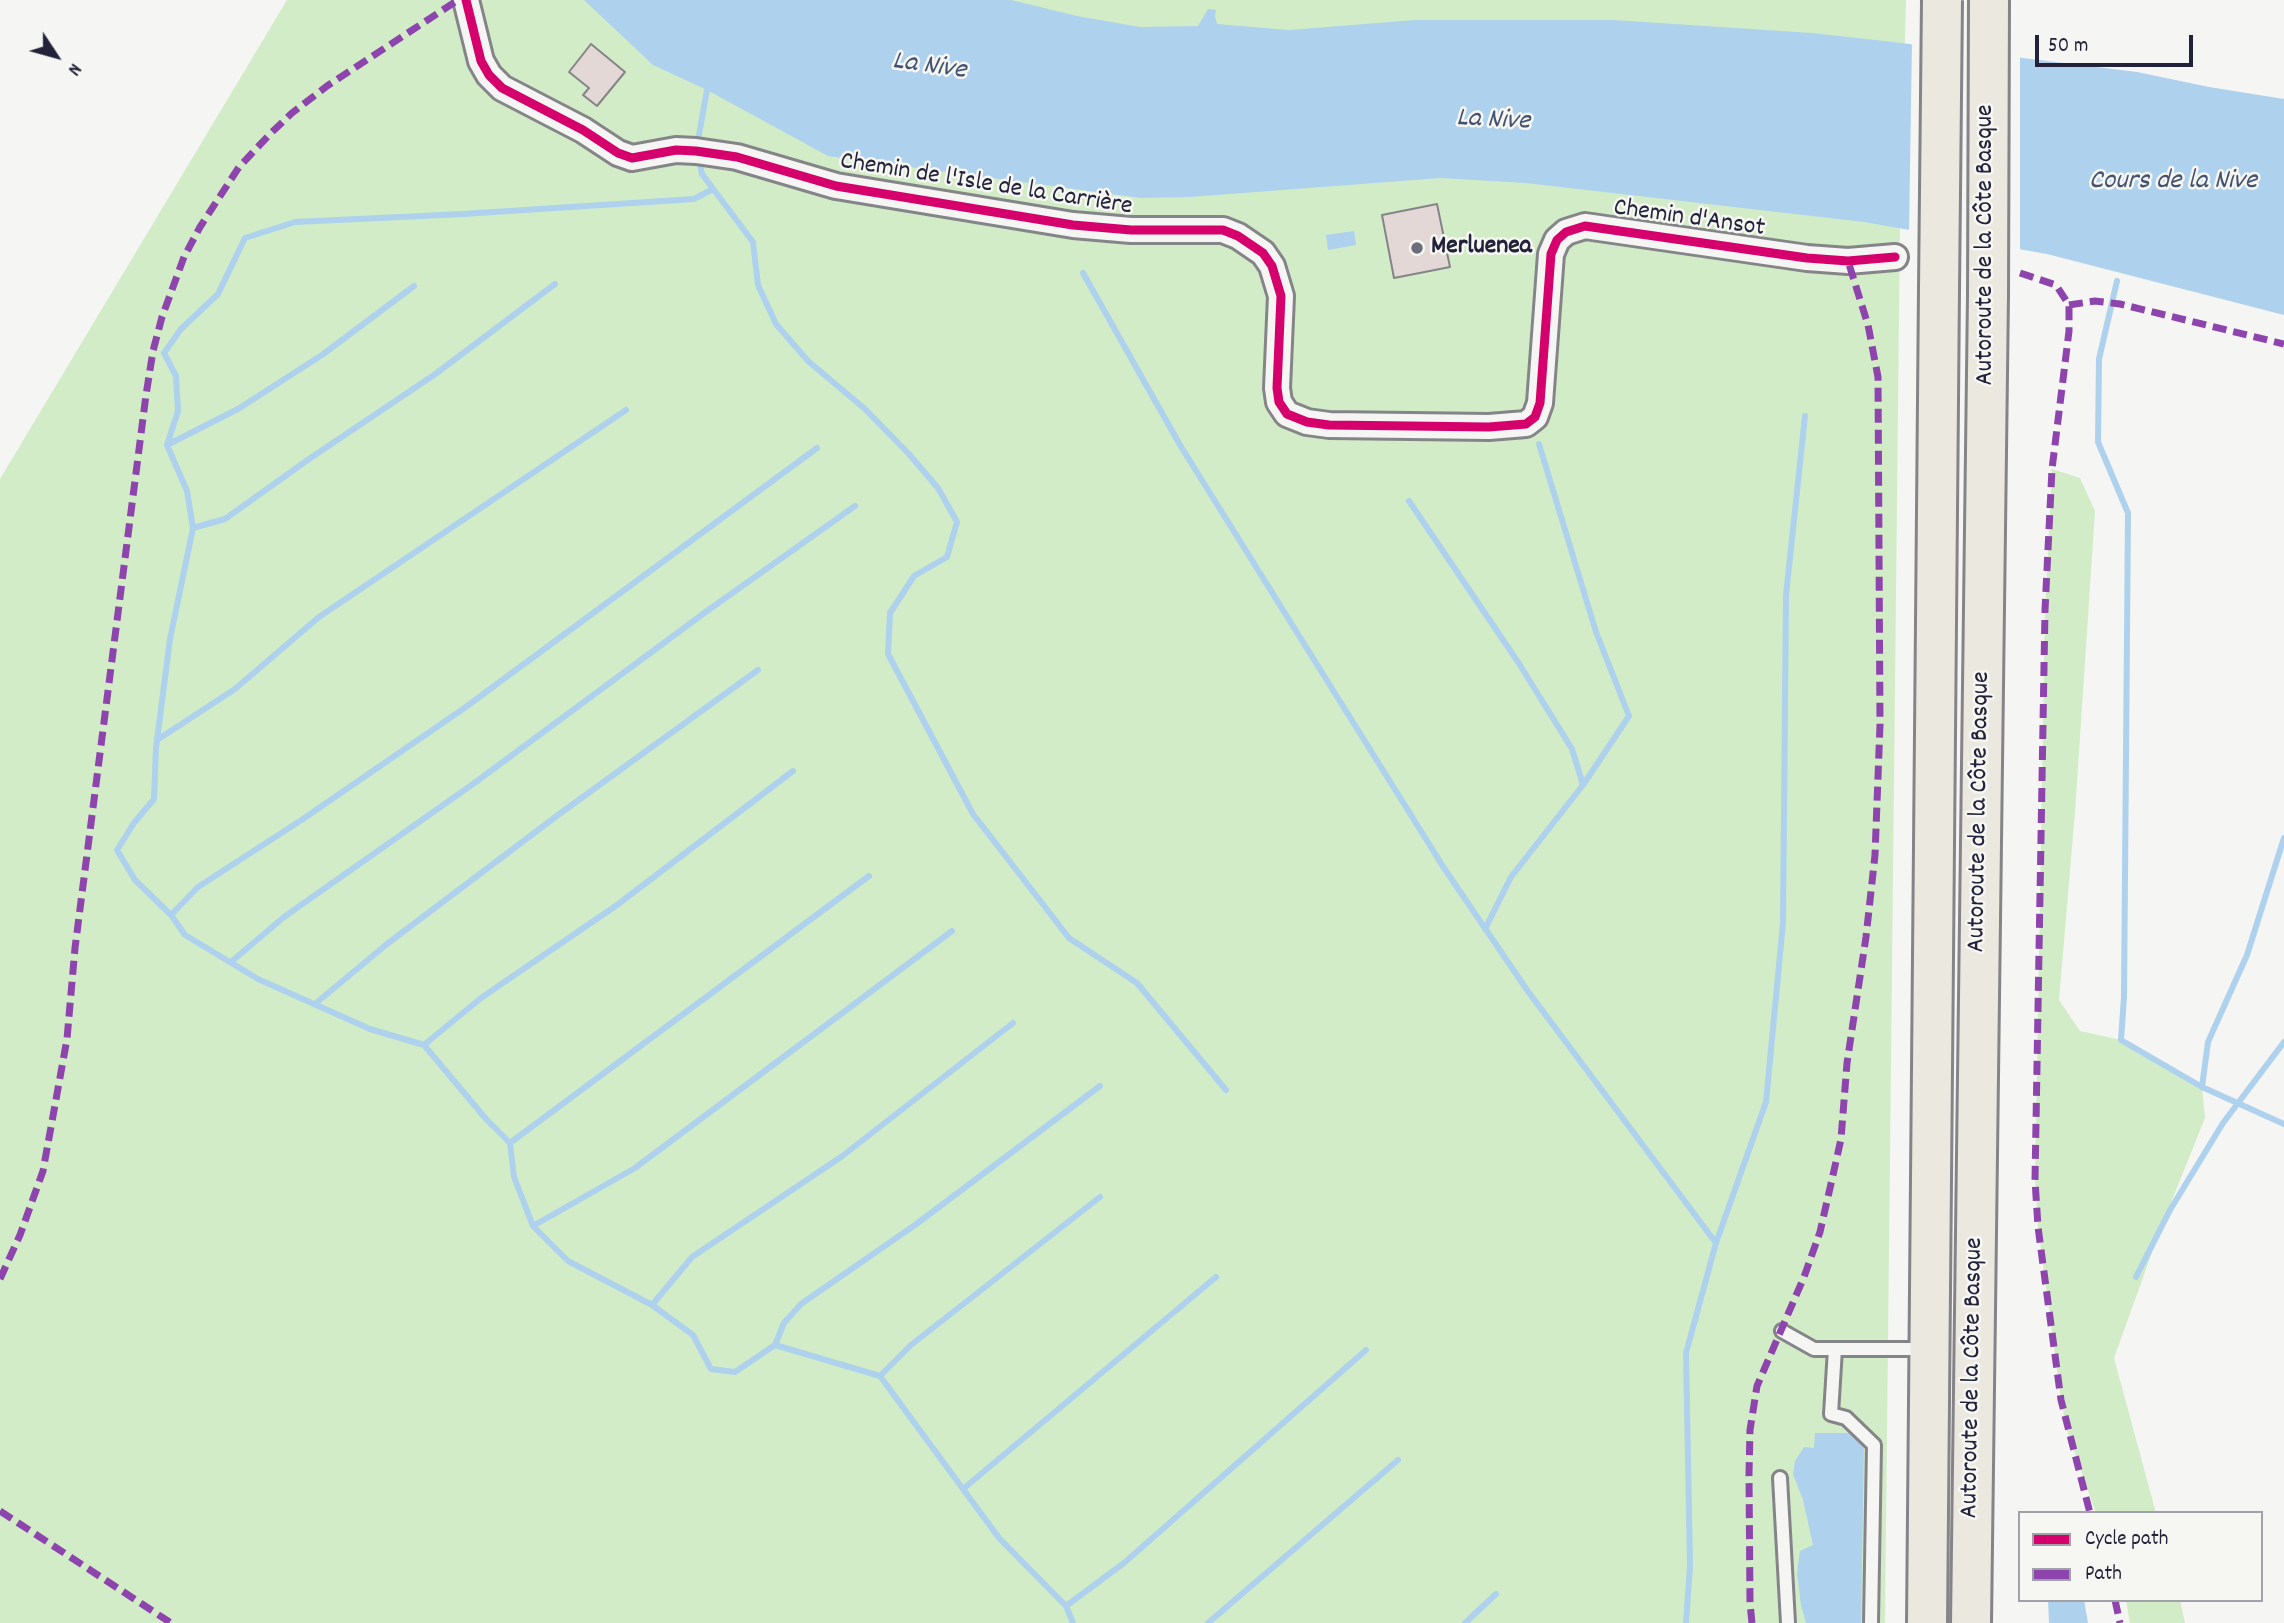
<!DOCTYPE html>
<html>
<head>
<meta charset="utf-8">
<style>
  body { margin:0 }
  #map { position:relative; width:2284px; height:1623px; overflow:hidden; background:#f5f5f3; font-family:Dekko,sans-serif }
  canvas { display:block }
  .legend { position:absolute; left:2018px; top:1511px; width:245px; height:91px; box-sizing:border-box; background:#f6f6f2; border:2px solid #a1a1a9; margin:0; padding:9px 12px; list-style:none; font-size:21px; color:#22223b }
  .legend li { display:flex; align-items:center; gap:14px; height:35px }
  .legend b { width:35px; border:2px solid #a1a1a9 }
  .north { position:absolute; left:21px; top:21px; width:70px; height:70px; -webkit-text-stroke:5px #f6f6f2; paint-order:stroke; rotate:126deg; font-size:19px; font-weight:700; line-height:28px; text-align:center; color:#22223b }
  .north::after { content:''; display:block; margin:auto; width:24px; height:32px; background:#22223b; clip-path:polygon(50% 0,100% 100%,50% 72%,0 100%) }
  .scale { position:absolute; left:2035px; top:35px; width:158px; height:32px; box-sizing:border-box; border:4px solid #22223b; border-top:0; padding-left:9px; font-size:21px; line-height:24px; white-space:nowrap; color:#22223b; -webkit-text-stroke:5px #f6f6f2; paint-order:stroke }
</style>
</head>
<body>
<div id="map">
<canvas width="2284" height="1623"></canvas>
<ul class="legend">
<li><b style="height:9px;background:#d6006c"></b>Cycle path</li>
<li><b style="height:9px;background:#8e44ad"></b>Path</li>
</ul>
<div class="north">N</div>
<div class="scale">50 m</div>
</div>
<script>
const c = document.querySelector('canvas').getContext('2d');
c.lineJoin = 'round';
function fillPath(path, color) { c.fillStyle = color; c.fill(path, 'evenodd'); }
const poly = rows => new Path2D(rows.map(r => 'M' + r).join(''));
function stroke(path, color, width, dash) { c.strokeStyle = color; c.lineWidth = width; c.lineCap = dash ? 'butt' : 'round'; c.setLineDash(dash || []); c.stroke(path); }
function write(font, color, halo, rows, align = 'center') {
  c.font = font + ' Dekko,sans-serif'; c.lineWidth = 5; c.setLineDash([]); c.textBaseline = 'middle'; c.strokeStyle = halo; c.fillStyle = color; for (const [text, x, y, turn = 0] of rows) {
    c.save(); c.translate(x, y); c.rotate((+turn || 0) * Math.PI / 180); c.textAlign = isNaN(turn) ? turn : align; if (halo) c.strokeText(text, 0, 0); c.fillText(text, 0, 0); c.restore();
  }
}
fillPath(poly([
  [287,0,1906,0,1900,219,1885,1623,0,1623,0,479],
  [2052,469,2080,478,2095,511,2075,812,2059,1000,2080,1031,2121,1040,2202,1087,2205,1118,2162,1225,2114,1358,2156,1513,2096,1513,2067,1431,2061,1400,2038,1227,2035,1180,2045,610],
  [2126,1600,2180,1600,2185,1623,2130,1623]
]), '#d2ecc7');
fillPath(poly([
  [584,0,1011,0,1077,16,1140,27,1198,26,1208,9,1216,10,1215,16,1217,24,1289,30,1415,20,1613,20,1812,33,1893,42,2137,72,2209,87,2284,99,2284,315,2047,254,1864,222,1526,183,1441,178,1190,197,1141,198,828,156,707,90,653,65],
  [1354,231,1356,245,1328,250,1326,235],
  [1815,1433,1853,1433,1864,1442,1861,1623,1806,1623,1801,1605,1797,1573,1800,1551,1813,1545,1803,1500,1793,1474,1795,1461,1804,1447,1814,1448],
  [2048,1600,2084,1600,2088,1623,2049,1623]
]), '#aed1ee');
fillPath(poly([
  [1912,40,2020,53,2020,253,1909,233]
]), '#f5f5f3');
stroke(poly([
  [697,146,707,90],
  [698,156,702,174,753,242,758,285,776,324,808,361,865,409,908,453,938,488,957,522,947,557,914,576,890,613,888,654,973,814,1069,938,1137,983,1226,1090],
  [713,189,694,199,463,214,295,222,245,238,218,294,181,329,164,353,176,376,178,411,167,445,187,491,193,528,170,639,156,748,154,799,134,823,117,850,135,880,171,915,185,935,258,979,370,1029,424,1045,486,1119,510,1143,514,1177,533,1226,568,1261,652,1305,693,1335,711,1369,735,1372,775,1345,880,1376,999,1538,1066,1606,1073,1623],
  [1083,273,1180,445,1444,868,1527,990,1716,1243],
  [2117,281,2099,359,2098,442,2128,513,2124,997,2121,1040,2202,1087,2284,1124],
  [1539,444,1596,632,1629,716,1583,785],
  [167,445,238,409,322,355,414,286],
  [1409,501,1518,662,1572,749,1583,785,1511,877,1485,929],
  [193,528,225,519,309,459,434,375,555,284],
  [157,740,235,689,319,617,626,410],
  [171,915,198,887,303,819,463,709,817,448],
  [231,962,284,917,473,784,707,611,855,506],
  [315,1004,387,944,558,815,758,670],
  [424,1045,481,998,617,905,793,771],
  [2202,1087,2208,1042,2247,955,2284,838],
  [510,1143,869,876],
  [533,1226,635,1168,952,931],
  [2136,1277,2170,1210,2223,1123,2284,1042],
  [652,1305,692,1257,841,1157,1013,1023],
  [775,1345,784,1323,801,1304,915,1225,1100,1086],
  [880,1376,911,1345,1100,1197],
  [963,1489,1216,1277],
  [1066,1606,1124,1563,1366,1350],
  [1208,1623,1398,1460],
  [1465,1623,1496,1594],
  [1686,1623,1690,1566,1686,1353,1716,1243,1766,1102,1783,923,1786,595,1805,416]
]), '#aed1ee', 6);
const building = poly([
  [591,44,625,72,597,106,583,95,589,88,569,72,591,44],
  [1437,204,1450,267,1394,278,1382,215,1437,204]
]);
fillPath(building, '#e3d8d5');
stroke(building, '#858589', 2);
const service = poly([
  [1782,1331,1814,1349,1924,1349],
  [1835,1349,1831,1414,1846,1418,1874,1445,1871,1623],
  [1780,1478,1788,1623]
]);
const minor = poly([
  [466,0,481,61,489,75,502,88,583,130,618,153,632,158,676,150,696,151,737,157,836,186,1073,225,1131,230,1223,230,1238,236,1263,253,1272,266,1281,296,1277,388,1279,402,1287,414,1307,422,1329,425,1489,427,1526,424,1535,417,1540,403,1551,254,1557,240,1566,232,1585,226,1807,258,1848,261,1895,257]
]);
const motorway = poly([
  [1927,1623,1939,289],
  [1971,1623,1988,295]
]);
stroke(service, '#858589', 18);
stroke(minor, '#858589', 30);
stroke(motorway, '#858589', 44);
stroke(service, '#f5f5f3', 12);
stroke(minor, '#f5f5f3', 24);
stroke(motorway, '#ebe8df', 38);
const motorwayBridge = poly([
  [1939,289,1942,0],
  [1988,295,1989,0]
]);
stroke(motorwayBridge, '#858589', 44, []);
stroke(motorwayBridge, '#ebe8df', 38);
stroke(poly([
  [2020,273,2056,285,2069,305,2069,331,2052,469,2045,610,2035,1180,2038,1227,2061,1400,2090,1513],
  [2069,305,2095,301,2120,304,2284,344],
  [0,1279,20,1235,43,1171,67,1039,75,948,146,395,153,351,162,317,184,257,200,227,239,167,270,134,292,113,327,86,458,0],
  [0,1511,171,1623],
  [2115,1600,2120,1623],
  [1752,1623,1750,1603,1749,1474,1750,1430,1757,1386,1804,1277,1820,1232,1833,1175,1841,1139,1847,1063,1866,937,1875,855,1880,725,1878,377,1868,325,1848,261]
]), '#8e44ad', 7, [14, 7]);
stroke(poly([
  [466,0,481,61,489,75,502,88,583,130,618,153,632,158,676,150,696,151,737,157,836,186,1073,225,1131,230,1223,230,1238,236,1263,253,1272,266,1281,296,1277,388,1279,402,1287,414,1307,422,1329,425,1489,427,1526,424,1535,417,1540,403,1551,254,1557,240,1566,232,1585,226,1807,258,1848,261,1895,257]
]), '#d6006c', 9);
for (const [x, y, r, color] of [
  [1417,248,7,"#6c6c7b"]
]) { const dot = new Path2D(); dot.arc(x, y, r, 0, 2 * Math.PI); c.fillStyle = color; c.fill(dot); stroke(dot, '#f6f6f2', 2.5); }
write('26px', '#22223b', '#f6f6f2', [
  ["Chemin de l'Isle de la Carrière",986,186,9],
  ["Chemin d'Ansot",1689,220,8],
  ["Autoroute de la Côte Basque",1987,245,-90],
  ["Autoroute de la Côte Basque",1981,812,-89],
  ["Autoroute de la Côte Basque",1974,1378,-89]
]);
write('bold 26px', '#22223b', '#f6f6f2', [
  ["Merluenea",1431,248]
], 'left');
write('italic 28px', '#435270', '#f6f6f2', [
  ["La Nive",929,68,8],
  ["La Nive",1493,122,3],
  ["Cours de la Nive",2173,183]
]);
</script>
</body>
</html>
